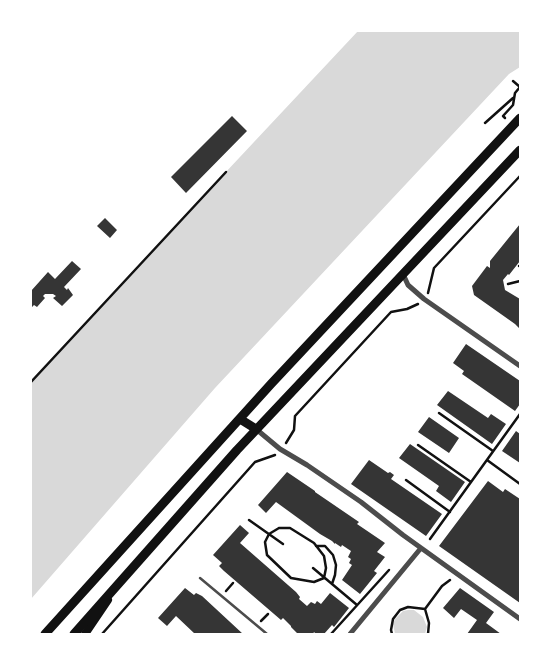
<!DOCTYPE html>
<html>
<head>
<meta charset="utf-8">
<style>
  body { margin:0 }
  #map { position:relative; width:551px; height:665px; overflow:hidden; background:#fff; font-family:Rubik,sans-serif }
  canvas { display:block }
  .frame { position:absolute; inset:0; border:32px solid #fff; pointer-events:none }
</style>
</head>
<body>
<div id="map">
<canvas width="551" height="665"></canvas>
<div class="frame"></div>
</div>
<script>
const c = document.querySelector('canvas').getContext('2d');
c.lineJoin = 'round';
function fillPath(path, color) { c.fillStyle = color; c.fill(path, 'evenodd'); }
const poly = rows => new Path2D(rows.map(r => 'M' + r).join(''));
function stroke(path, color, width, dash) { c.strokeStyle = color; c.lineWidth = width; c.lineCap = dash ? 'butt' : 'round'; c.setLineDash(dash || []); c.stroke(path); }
fillPath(poly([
  [358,31,520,31,520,67,509,74,215,388,31,599,31,380],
  [408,610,414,610,423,617,427,627,425,634,395,634,393,624,395,619,403,611]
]), '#d9d9d9');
fillPath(poly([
  [232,116,247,131,186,193,171,177],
  [105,218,117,230,110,238,97,226],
  [520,224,520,261,509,275,508,274,503,280,505,290,520,299,520,329,515,324,474,295,472,286,487,266,490,268,490,261],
  [72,261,81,269,64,287,67,290,68,288,73,295,62,306,53,298,56,296,53,294,45,294,43,296,45,298,37,307,34,305,31,308,31,291,48,272,55,279],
  [466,344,520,381,520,404,515,411,462,374,464,371,453,363],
  [448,391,488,418,491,414,506,424,492,444,437,405],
  [429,417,459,438,449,453,418,432],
  [516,431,520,434,520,463,502,451],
  [410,444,465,482,451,502,436,491,439,486,399,458],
  [369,460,388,473,390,472,394,475,391,479,442,514,426,536,351,484],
  [287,472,315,491,315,492,359,522,357,524,385,543,377,552,385,557,374,571,377,573,360,594,342,580,352,565,349,563,351,559,348,557,351,551,342,545,341,547,335,543,335,544,332,541,320,534,276,502,266,513,258,505],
  [488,481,503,492,505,489,520,499,520,603,439,546],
  [240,525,249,533,240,543,296,592,300,597,299,599,307,606,311,602,315,604,317,601,321,604,330,593,349,608,334,627,332,625,324,634,316,634,314,632,313,634,298,634,291,627,291,626,283,618,281,620,224,571,219,566,222,563,213,555],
  [185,588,194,595,196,593,202,596,243,634,195,634,176,616,167,626,158,618],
  [460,588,494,612,486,623,501,634,467,634,477,620,461,609,454,618,443,608]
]), '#353535');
stroke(poly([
  [513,81,520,87],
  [505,118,503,116,513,105,515,93,520,87],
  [485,123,513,98],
  [519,266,520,266],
  [508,284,520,281],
  [428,293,434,268,520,176],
  [31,382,226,172],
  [439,413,493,451],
  [286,443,294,430,295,416,391,312,407,309,418,304],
  [418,445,471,482],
  [487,460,520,484],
  [406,480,450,512],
  [249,520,283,544],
  [279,528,290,528,314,543,324,556,326,568,324,578,314,582,291,578,267,555,265,542,269,534,279,528],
  [430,539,520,414],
  [316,546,325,546,333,555,336,565,335,575,332,584],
  [313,568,357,605],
  [226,591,233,583],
  [261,621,268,614],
  [102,634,255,462,275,455],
  [331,634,389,570],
  [392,634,391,630,393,619,400,610,408,607,425,609],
  [428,634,429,623,425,609,442,586,450,580]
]), '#111', 2.5);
stroke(poly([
  [200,578,267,634]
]), '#4c4c4c', 2.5);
stroke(poly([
  [403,274,408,285,424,299,520,366],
  [256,429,280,449,307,465,361,502,403,535,520,619],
  [350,634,421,548]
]), '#4c4c4c', 5);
stroke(poly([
  [85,634,108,600]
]), '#111', 8);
stroke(poly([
  [240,419,256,429],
  [45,634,271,384,520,118],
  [74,634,237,450,520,150]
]), '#111', 9);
</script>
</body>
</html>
